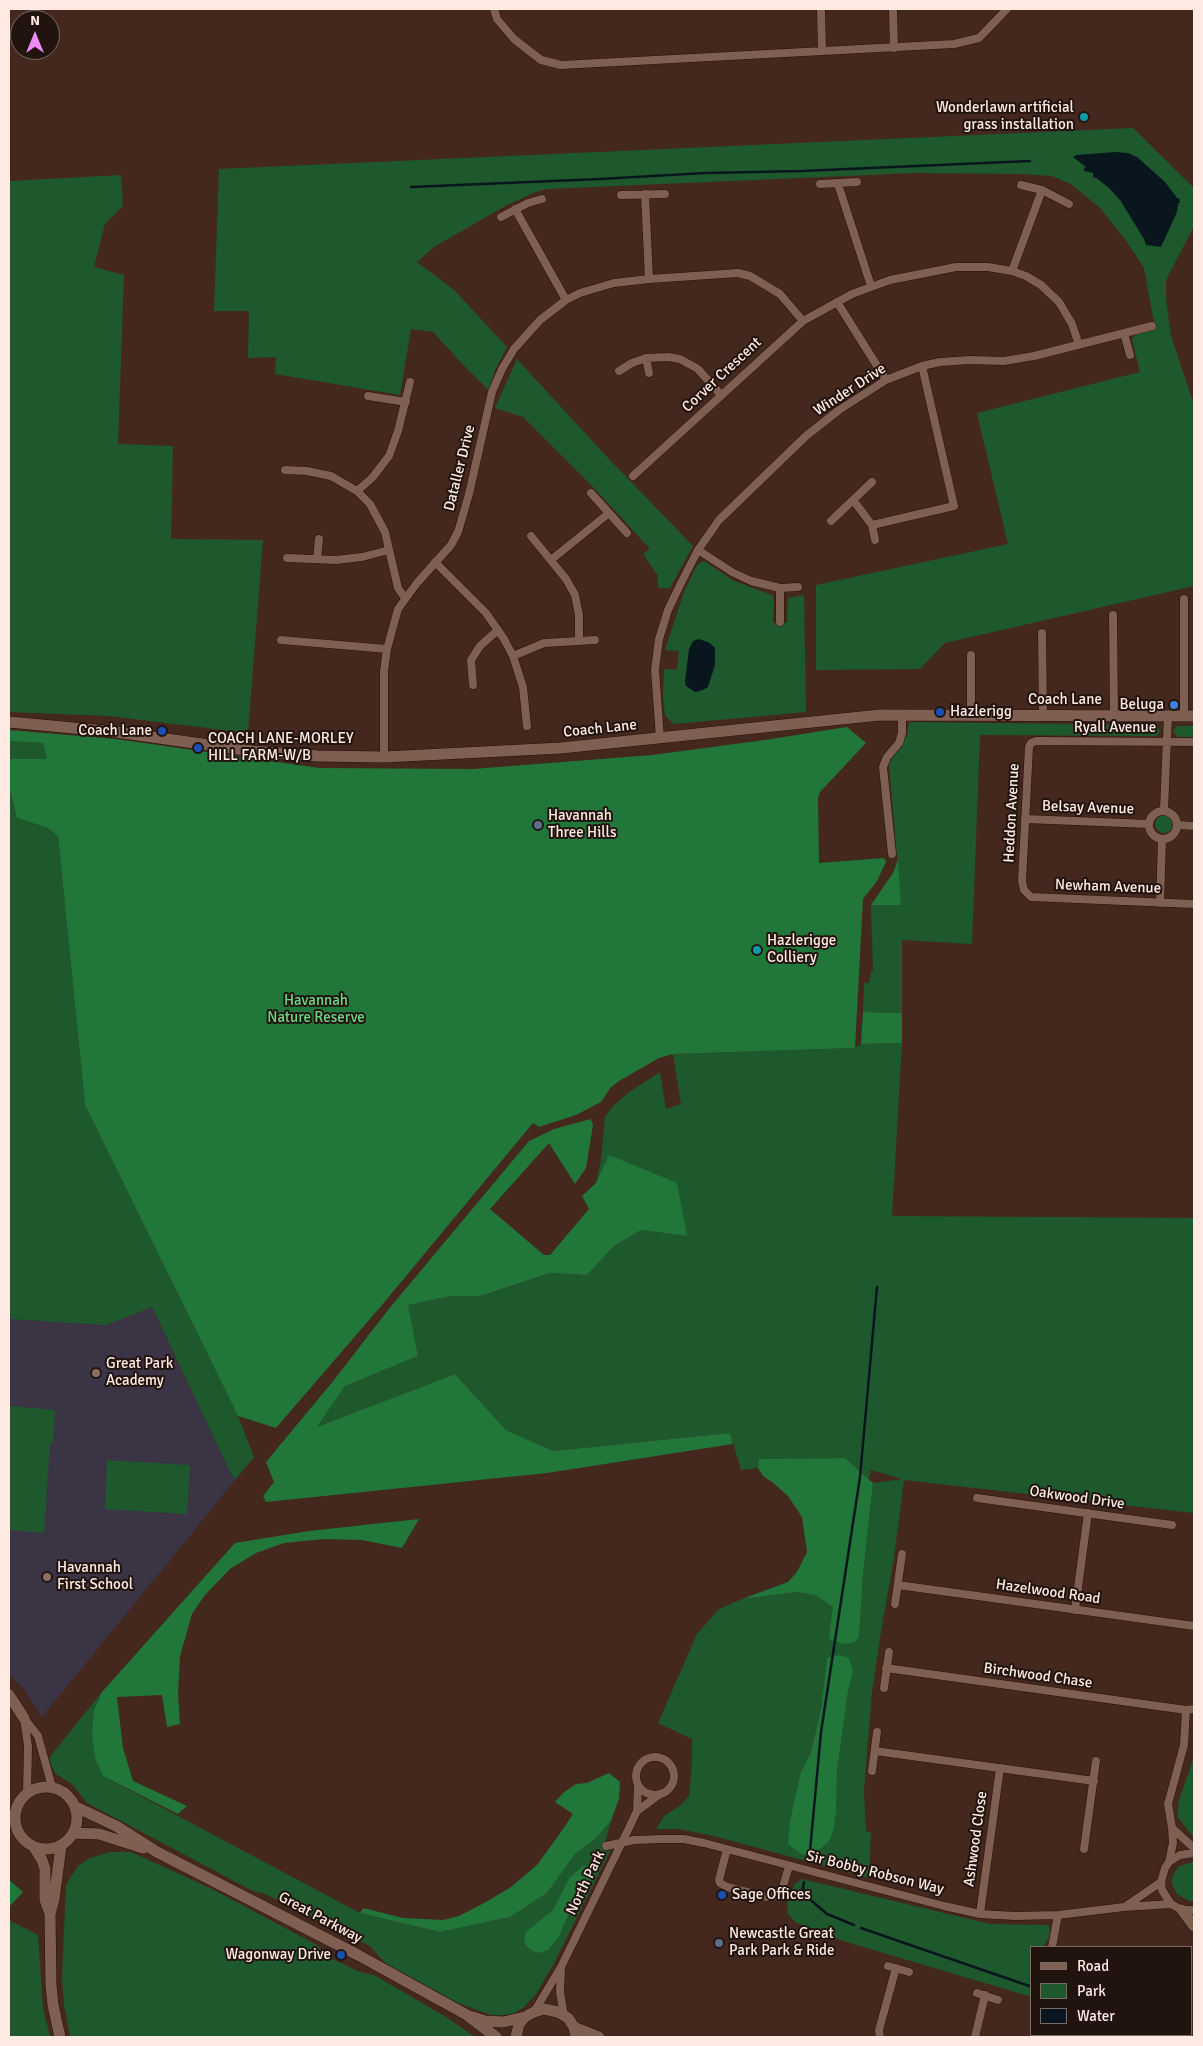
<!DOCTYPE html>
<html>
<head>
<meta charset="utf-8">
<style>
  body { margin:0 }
  #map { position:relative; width:1203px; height:2046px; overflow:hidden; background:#44281d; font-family:Signika,sans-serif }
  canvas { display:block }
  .frame { position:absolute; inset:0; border:10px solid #feeae3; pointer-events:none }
  .legend { position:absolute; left:1030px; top:1946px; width:162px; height:90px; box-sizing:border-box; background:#21140f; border:1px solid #796a64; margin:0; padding:6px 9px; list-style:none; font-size:15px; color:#feeae3 }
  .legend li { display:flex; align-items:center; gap:10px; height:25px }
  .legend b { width:25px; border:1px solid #796a64 }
  .north { position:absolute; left:10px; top:10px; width:50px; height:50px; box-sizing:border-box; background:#21140f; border:1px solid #796a64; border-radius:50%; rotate:0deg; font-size:14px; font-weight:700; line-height:20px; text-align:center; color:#feeae3 }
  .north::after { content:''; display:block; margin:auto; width:18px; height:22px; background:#ed8cfa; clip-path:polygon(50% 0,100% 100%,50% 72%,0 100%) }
</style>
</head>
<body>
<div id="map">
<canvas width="1203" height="2046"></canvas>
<div class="frame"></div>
<ul class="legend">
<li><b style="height:6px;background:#7f5f52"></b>Road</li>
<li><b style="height:14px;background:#1e592d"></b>Park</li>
<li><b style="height:14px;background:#09161e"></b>Water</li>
</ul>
<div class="north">N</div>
</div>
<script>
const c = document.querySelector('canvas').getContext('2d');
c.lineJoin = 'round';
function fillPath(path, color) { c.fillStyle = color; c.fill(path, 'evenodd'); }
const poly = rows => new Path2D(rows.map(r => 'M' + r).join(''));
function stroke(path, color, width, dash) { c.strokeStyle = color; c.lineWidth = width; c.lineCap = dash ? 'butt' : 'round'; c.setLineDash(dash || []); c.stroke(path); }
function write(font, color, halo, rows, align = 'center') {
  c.font = font + ' Signika,sans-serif'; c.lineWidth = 4; c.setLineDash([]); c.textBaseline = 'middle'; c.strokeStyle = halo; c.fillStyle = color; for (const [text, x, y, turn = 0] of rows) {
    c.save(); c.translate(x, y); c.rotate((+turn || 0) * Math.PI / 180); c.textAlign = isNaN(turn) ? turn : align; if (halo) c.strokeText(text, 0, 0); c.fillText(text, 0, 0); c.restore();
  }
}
fillPath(poly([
  [9,1252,143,1289,231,1474,236,1479,42,1717,23,1688,9,1675]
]), '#3a3445');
fillPath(poly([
  [1133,128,1194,188,1194,226,1166,280,1166,298,1171,336,1194,405,1194,586,945,643,920,669,816,670,816,585,1008,544,977,413,1140,372,1132,339,1137,333,1155,328,1144,268,1125,239,1100,208,1071,184,1052,176,1022,174,915,173,547,189,535,192,507,205,434,247,417,262,454,290,507,347,495,370,489,390,467,369,433,332,411,329,400,395,275,374,276,357,248,358,249,311,214,311,219,169],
  [121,175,123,206,105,224,94,267,124,275,118,444,173,446,171,539,263,540,248,733,109,716,9,712,9,181],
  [517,359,608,458,693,546,670,588,658,588,658,576,643,554,650,549,595,489,523,417,495,408],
  [704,561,734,581,772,595,774,600,773,623,787,623,788,598,804,595,806,712,674,724,665,716,663,693,664,669,677,670,679,651,665,650,684,592,697,565],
  [909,722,1156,725,1160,731,1157,736,980,735,972,944,902,940,902,1013,863,1012,864,983,869,983,871,972,873,971,871,905,901,904,889,764,894,755,901,747,907,735],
  [1177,726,1194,726,1194,737,1178,737,1173,731],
  [9,741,43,743,48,760,9,759],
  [9,787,17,818,48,828,58,835,85,1105,238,1416,254,1457,236,1479,231,1474,152,1307,106,1325,11,1319,9,1307],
  '1155 824a9 9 0 1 1 18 0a9 9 0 1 1-18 0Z',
  [902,1043,892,1216,1194,1218,1194,1513,904,1480,894,1558,882,1626,872,1692,864,1791,866,1831,871,1833,869,1878,714,1836,679,1829,656,1829,664,1816,681,1805,689,1796,692,1763,692,1739,658,1723,697,1634,719,1609,742,1599,797,1592,815,1595,833,1607,859,1637,863,1575,873,1483,902,1479,871,1470,869,1479,845,1458,759,1459,758,1468,741,1470,730,1433,553,1451,506,1430,455,1374,317,1427,345,1386,418,1356,407,1305,451,1296,480,1296,550,1273,587,1275,614,1246,641,1230,687,1236,596,1183,601,1161,605,1117,612,1107,628,1093,660,1072,666,1109,681,1104,673,1054,855,1048,861,1044],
  [827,1658,853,1672,848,1691,837,1771,836,1813,830,1840,801,1772,811,1752,821,1710],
  [9,1406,55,1410,53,1443,50,1443,44,1533,9,1530],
  [107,1460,190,1465,187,1514,105,1509],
  [102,1692,94,1710,103,1776,360,1913,440,1932,510,1917,547,1893,575,1854,594,1840,611,1821,604,1847,610,1851,552,1967,536,1994,523,2008,512,2014,494,2016,458,2003,385,1963,370,1946,263,1893,255,1892,87,1803,72,1784,56,1774,52,1767,49,1758],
  [1194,1750,1194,1838,1177,1816,1179,1800,1192,1763],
  [110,1852,131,1852,212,1889,317,1945,328,1957,360,1972,374,1975,446,2017,475,2037,70,2037,64,2004,62,1979,66,1885,78,1866,90,1858],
  [1194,1862,1194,1901,1189,1901,1177,1894,1172,1885,1172,1880,1173,1875,1179,1866],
  [802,1879,990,1924,1048,1925,1050,1928,1049,1937,1043,1947,1032,1947,1032,1997,840,1940,795,1922,788,1914,787,1901,795,1884],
  [9,1920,38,1935,43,2008,50,2037,9,2037]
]), '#1e592d');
fillPath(poly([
  [847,727,866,743,820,792,818,798,819,863,884,858,886,862,877,881,863,899,855,1048,673,1054,659,1058,619,1081,611,1087,601,1102,576,1115,539,1127,533,1123,382,1305,276,1428,238,1416,85,1105,58,836,48,828,17,818,9,787,9,759,47,759,43,743,9,741,9,730,116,739,319,768,473,769,652,755,765,740],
  [898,859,901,905,871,905,893,873],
  [863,1012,902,1013,902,1043,861,1044],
  [591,1119,593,1125,586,1168,575,1184,549,1143,490,1209,544,1255,550,1255,589,1209,582,1196,596,1183,609,1155,677,1183,687,1236,641,1230,614,1246,587,1275,550,1273,480,1296,451,1296,408,1305,418,1356,345,1386,317,1427,455,1374,506,1430,553,1451,730,1433,733,1444,547,1473,266,1502,263,1496,274,1482,266,1462,334,1380,388,1310,529,1141,554,1129],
  [845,1458,873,1483,863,1575,859,1637,855,1642,845,1644,829,1640,833,1607,815,1595,797,1592,742,1599,788,1582,797,1572,807,1552,802,1517,788,1496,772,1482,763,1476,758,1468,759,1459],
  [419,1519,402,1548,362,1540,323,1539,284,1543,256,1553,230,1569,205,1595,192,1614,180,1656,178,1693,180,1724,167,1727,162,1695,117,1697,123,1748,133,1781,187,1806,178,1814,103,1776,95,1758,92,1733,94,1710,102,1692,235,1543,309,1531],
  [839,1655,849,1658,853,1672,848,1691,837,1771,836,1813,833,1831,830,1840,816,1853,803,1855,788,1844,790,1821,801,1772,811,1752,821,1710,827,1658],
  [609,1773,620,1782,619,1799,611,1821,594,1840,575,1854,547,1893,510,1917,440,1932,360,1913,363,1908,403,1918,443,1920,459,1916,486,1902,511,1887,537,1865,561,1832,573,1814,555,1802,563,1793,576,1784,587,1783],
  [583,1866,593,1867,593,1873,590,1881,572,1907,558,1938,548,1950,539,1953,533,1951,527,1947,524,1940,526,1932,553,1910,570,1877],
  [9,1880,23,1892,9,1907]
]), '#21763a');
fillPath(poly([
  [1116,152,1128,153,1137,157,1165,182,1177,198,1179,198,1180,203,1178,203,1177,212,1161,247,1146,245,1144,239,1120,200,1109,188,1095,177,1093,178,1093,173,1084,171,1084,168,1086,167,1073,157,1076,155],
  [699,639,710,643,715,648,715,665,708,687,703,690,695,692,686,686,685,681,689,649,693,641]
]), '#09161e');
stroke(poly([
  [411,187,600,179,705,173,802,171,1030,161],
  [809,1862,821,1732,860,1477,877,1287],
  [804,1882,803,1889,806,1896,827,1914,854,1925],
  [861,1928,1032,1987]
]), '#09161e', 2.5);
const street = poly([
  [494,9,497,19,514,39,541,60,561,65,954,44,979,38,1007,9],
  [821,9,822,51],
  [893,9,894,48],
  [820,184,857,182],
  [838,184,871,286],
  [1021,185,1042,190,1069,204],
  [645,194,649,279],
  [621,195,665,194],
  [515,209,566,300],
  [501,217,528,203,542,199],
  [1012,271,1042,190],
  [837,302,886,380],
  [1124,333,1130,355],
  [646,358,649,373],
  [619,371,632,363,646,358,668,357,680,359,698,369,721,395],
  [368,396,406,402],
  [285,470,307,471,331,476,357,491,370,504,385,532,398,588,405,598],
  [633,476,803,321,852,294,890,280,956,267,988,267,1012,271,1026,276,1041,285,1059,302,1072,324,1079,345],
  [357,491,372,478,389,456,398,431,410,382],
  [591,493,627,533],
  [853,500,872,525,875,540],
  [831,521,872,482],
  [872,525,954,506,922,366],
  [531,536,566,579,575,595,579,615,579,641],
  [698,550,732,572,751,581,780,588,798,587],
  [287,558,336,560,362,557,389,550],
  [317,559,319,539],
  [551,560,609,513],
  [435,562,486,613,504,639,513,656,523,687,527,726],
  [1113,615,1114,716],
  [780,622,780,588],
  [1042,633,1043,716],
  [281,640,387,649],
  [971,655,971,715],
  [513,656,544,643,595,640],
  [473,685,471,660,480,646,498,630],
  [1184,716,1184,599],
  [660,738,655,670,659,639,668,610,681,583,698,550,719,520,806,436,839,410,886,380,922,366,940,362,970,360,1004,361,1034,356,1152,326],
  [1194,742,1036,741,1031,743,1029,747,1022,881,1024,890,1031,897,1194,904],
  [384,757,384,671,387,649,398,609,417,583,451,545,458,532,469,494,492,392,502,369,514,349,540,320,566,300,580,293,614,283,649,279,738,273,750,276,780,294,803,321],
  [1164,810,1168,715],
  '1149 825a14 14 0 1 1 28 0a14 14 0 1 1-28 0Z',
  [1025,819,1149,824],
  [1178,825,1194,826],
  [892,854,883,767,887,757,899,743,902,733,902,715],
  [1160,903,1162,840],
  [977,1498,1172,1525],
  [898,1585,1194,1626],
  [895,1604,902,1554],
  [1075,1610,1088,1513],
  [886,1668,1186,1710,1194,1709],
  [884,1688,889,1652],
  [24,1718,38,1736,52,1787],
  [24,1718,28,1746,27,1793],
  [875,1751,1094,1781],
  '636 1776a19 19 0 1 1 38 0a19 19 0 1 1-38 0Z',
  [872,1771,877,1732],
  [637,1811,660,1794],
  [1172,1828,1194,1848],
  [606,1846,634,1840,662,1839,684,1839,704,1843,944,1906,980,1914,1015,1916,1058,1915,1124,1907,1171,1904],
  [727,1849,719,1880,720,1883,727,1887,767,1897,777,1896,782,1890,789,1866],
  [1084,1849,1096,1761],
  [1194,1853,1180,1855,1169,1862,1165,1868,1161,1882,1162,1890,1171,1904,1182,1910,1194,1910],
  [1169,1862,1173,1843,1172,1828,1168,1804,1184,1745,1186,1710],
  [1126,1906,1161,1882],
  [980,1914,1000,1768],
  [1052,1947,1058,1915],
  [888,1966,909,1972],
  [561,1969,560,1992,564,2016],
  [977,1993,998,2000],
  [534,2012,561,1967,628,1830,637,1811,638,1786],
  [880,2037,879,2030,896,1968],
  [975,2037,985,1995],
  [1070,2037,1070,2035]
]);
const secondary = poly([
  [9,722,116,732,252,751,318,756,384,757,561,748,880,715,1194,716],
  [9,1695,24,1718],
  '15 1818a31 31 0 1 1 62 0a31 31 0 1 1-62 0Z',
  [76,1807,116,1826,157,1852,358,1955,467,2015,496,2037],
  [74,1833,99,1834,143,1848],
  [34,1847,42,1860,45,1869,45,1900,50,1914],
  [1182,1910,1194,1926],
  [473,2017,485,2021,503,2022,525,2017],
  [574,2027,599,2037],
  [60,2037,53,2005,51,1985,50,1914,54,1899,61,1846],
  [516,2037,519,2024,525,2017,534,2012,544,2009,558,2012,568,2018,574,2027,576,2037]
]);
stroke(street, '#290f06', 9);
stroke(secondary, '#290f06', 12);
stroke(street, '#7f5f52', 8);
stroke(secondary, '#7f5f52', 11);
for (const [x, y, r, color] of [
  [1084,117,5,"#0f9aa8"],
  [1174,705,5,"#3f7fe0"],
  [940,712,5,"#1a4fb4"],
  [162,731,5,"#1a4fb4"],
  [198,748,5,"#1a4fb4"],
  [538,825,5,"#5c6f8a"],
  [757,950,5,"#0f9aa8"],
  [96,1373,5,"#8d6e63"],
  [47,1577,5,"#8d6e63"],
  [722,1895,5,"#1a4fb4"],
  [719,1943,5,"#5c6f8a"],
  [341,1955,5,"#1a4fb4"]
]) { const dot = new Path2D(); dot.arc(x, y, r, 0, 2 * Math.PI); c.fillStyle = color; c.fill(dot); stroke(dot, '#21140f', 2); }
write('15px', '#feeae3', '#21140f', [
  ["Wonderlawn artificial",1074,108,"right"],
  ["grass installation",1074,125,"right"],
  ["Beluga",1164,705,"right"],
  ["Hazlerigg",950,712],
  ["Coach Lane",152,731,"right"],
  ["COACH LANE-MORLEY",208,739],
  ["HILL FARM-W/B",208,756],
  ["Havannah",548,816],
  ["Three Hills",548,833],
  ["Hazlerigge",767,941],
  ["Colliery",767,958],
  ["Great Park",106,1364],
  ["Academy",106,1381],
  ["Havannah",57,1568],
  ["First School",57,1585],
  ["Sage Offices",732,1895],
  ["Newcastle Great",729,1934],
  ["Park Park & Ride",729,1951],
  ["Wagonway Drive",331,1955,"right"]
], 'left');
write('15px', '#feeae3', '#21140f', [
  ["Corver Crescent",722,375,-43],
  ["Winder Drive",850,390,-33],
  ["Dataller Drive",460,468,-76],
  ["Coach Lane",1065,700],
  ["Ryall Avenue",1115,728],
  ["Coach Lane",600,729,-6],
  ["Belsay Avenue",1088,808,2],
  ["Heddon Avenue",1012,813,-87],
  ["Newham Avenue",1108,887,2],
  ["Oakwood Drive",1077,1498,8],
  ["Hazelwood Road",1048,1592,8],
  ["Birchwood Chase",1038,1676,8],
  ["Ashwood Close",976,1839,-82],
  ["Sir Bobby Robson Way",875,1873,14],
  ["North Park",586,1883,-64],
  ["Great Parkway",320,1918,28]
]);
write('15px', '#6ed986', '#21140f', [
  ["Havannah",316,1001],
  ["Nature Reserve",316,1018]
]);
</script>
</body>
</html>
